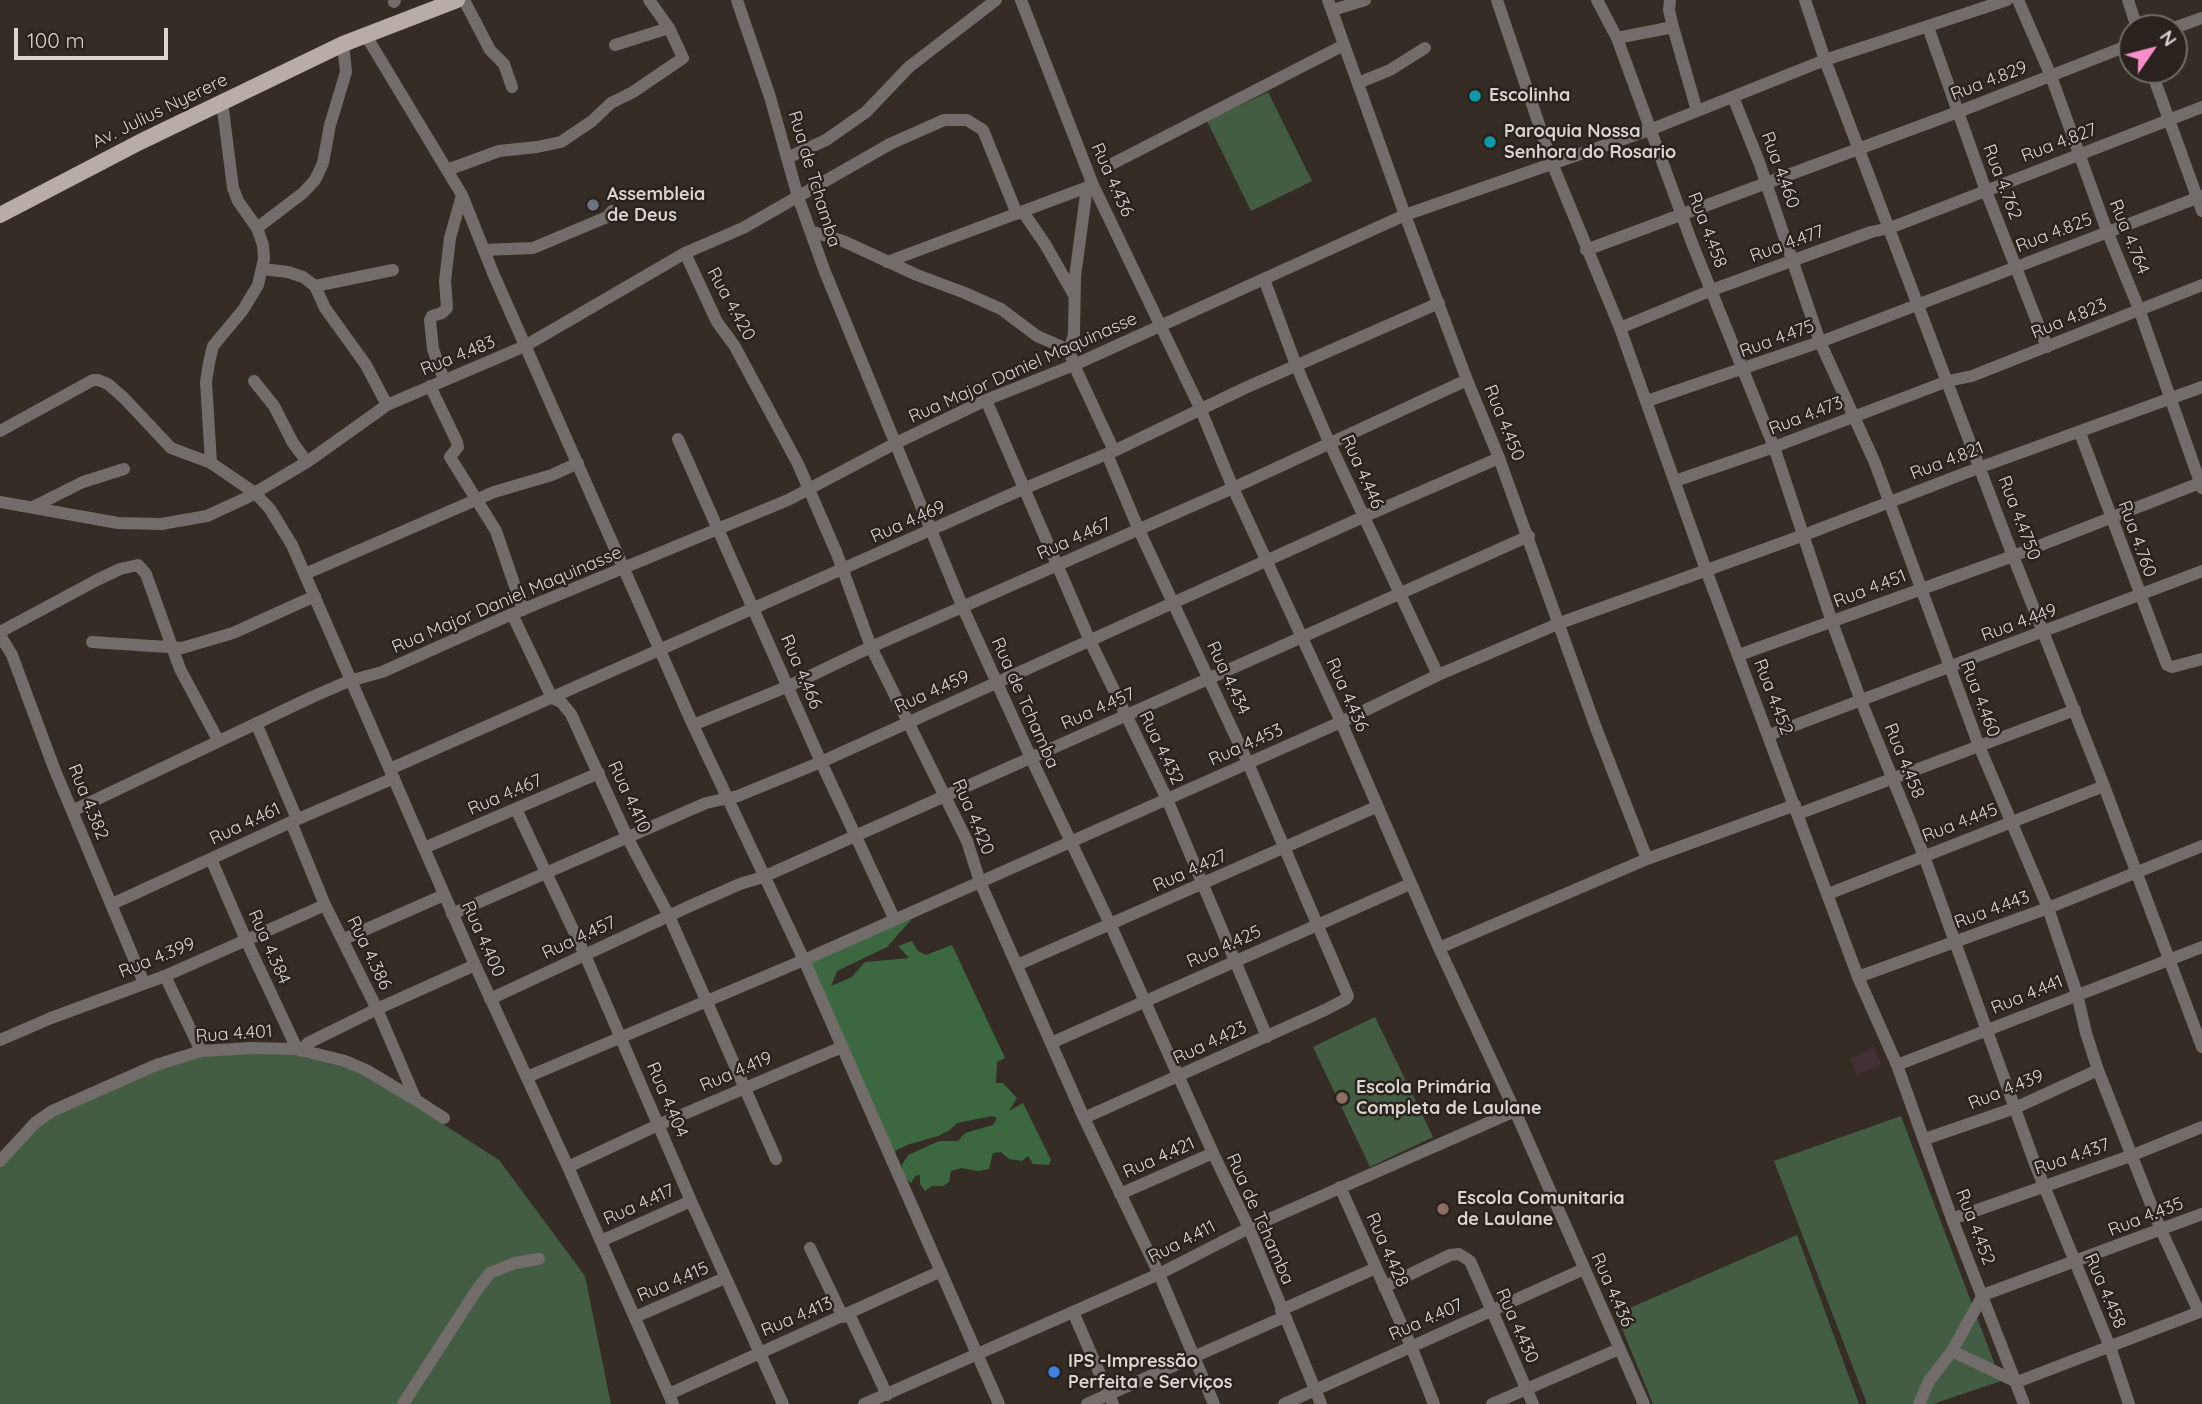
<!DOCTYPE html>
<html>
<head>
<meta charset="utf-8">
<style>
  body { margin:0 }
  #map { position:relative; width:2202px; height:1404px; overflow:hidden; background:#342c25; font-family:Quicksand,sans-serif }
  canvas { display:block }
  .north { position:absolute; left:2118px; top:14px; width:70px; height:70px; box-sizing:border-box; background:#2a221c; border:2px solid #706964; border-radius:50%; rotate:55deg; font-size:19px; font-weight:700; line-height:28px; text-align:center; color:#dad4d0 }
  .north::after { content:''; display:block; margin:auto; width:24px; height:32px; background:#f98fca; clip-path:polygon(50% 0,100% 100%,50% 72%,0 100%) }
  .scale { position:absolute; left:14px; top:28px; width:154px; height:32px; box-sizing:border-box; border:4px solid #dad4d0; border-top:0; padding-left:9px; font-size:21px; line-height:24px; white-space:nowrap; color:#dad4d0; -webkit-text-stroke:5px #2a221c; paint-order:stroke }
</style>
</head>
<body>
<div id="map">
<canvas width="2202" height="1404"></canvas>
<div class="north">N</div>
<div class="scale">100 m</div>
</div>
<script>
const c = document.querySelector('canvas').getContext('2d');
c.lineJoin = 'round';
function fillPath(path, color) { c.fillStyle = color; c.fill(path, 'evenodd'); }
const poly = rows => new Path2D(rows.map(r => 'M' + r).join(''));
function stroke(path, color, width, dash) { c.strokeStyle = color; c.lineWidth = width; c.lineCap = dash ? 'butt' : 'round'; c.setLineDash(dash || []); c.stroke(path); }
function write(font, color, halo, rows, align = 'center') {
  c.font = font + ' Quicksand,sans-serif'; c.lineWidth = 5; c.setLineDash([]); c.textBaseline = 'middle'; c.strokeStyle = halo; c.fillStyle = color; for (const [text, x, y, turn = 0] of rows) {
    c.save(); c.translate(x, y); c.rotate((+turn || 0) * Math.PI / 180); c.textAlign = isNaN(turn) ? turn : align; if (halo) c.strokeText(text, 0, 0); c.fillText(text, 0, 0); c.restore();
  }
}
fillPath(poly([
  [1874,1047,1881,1065,1856,1075,1850,1059]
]), '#432f34');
fillPath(poly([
  [1268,92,1312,181,1251,211,1207,121],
  [1375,1017,1433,1137,1370,1167,1313,1047],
  [267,1048,345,1061,499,1160,585,1276,611,1404,0,1404,0,1167,35,1123,192,1054],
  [1901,1116,2001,1381,1933,1404,1867,1404,1774,1161],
  [1797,1235,1859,1404,1653,1404,1616,1314]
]), '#435d45');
fillPath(poly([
  [908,917,911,920,887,947,837,971,831,986,852,977,865,962,909,958,898,946,912,941,918,951,926,955,952,945,1005,1058,997,1062,996,1083,1003,1083,1017,1098,1009,1111,1023,1103,1051,1160,1049,1165,1033,1164,1028,1156,1022,1161,1009,1159,1001,1152,993,1153,989,1169,978,1171,961,1168,951,1171,949,1182,943,1186,932,1186,925,1191,920,1184,920,1175,915,1176,911,1183,904,1178,902,1165,908,1155,939,1141,958,1141,965,1133,993,1125,997,1118,992,1116,957,1123,950,1130,938,1136,907,1145,893,1152,806,959]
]), '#3c6840');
stroke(poly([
  [464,0,490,50,504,64,512,87],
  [737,0,770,97,798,197,825,272,963,608,1031,758,1111,926,1213,1153,1249,1228,1321,1404],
  [1021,0,1093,185,1200,408,1233,488,1341,722,1439,948,1515,1111,1644,1404],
  [1328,0,1405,215,1467,380,1499,458,1596,728,1647,859],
  [1497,0,1552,163,1620,328,1706,570,1858,977,1897,1065,1952,1219,2024,1404],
  [1597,0,1617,38,1692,243,1774,447,1832,622,1861,701,1924,856,2035,1164,2110,1347,2129,1404],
  [1670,0,1669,10,1673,27,1697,111],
  [1805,0,1825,60,2013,556,2104,786,2202,1047],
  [2018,0,2051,76,2107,231,2139,309,2202,488],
  [2128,0,2137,28],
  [394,2,395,0],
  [1333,10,1365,0],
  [1928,27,1986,191,2047,347],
  [2174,28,2202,18],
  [365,34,462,195,493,273,693,725,804,960,999,1404],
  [1617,38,1673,27],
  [615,45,669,28],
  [2151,70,2202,211],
  [1358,83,1390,70,1425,48],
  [1733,97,1759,162,1820,342,1875,463,1979,746,2048,908,2077,994,2086,1033,2098,1070,2161,1230,2199,1312],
  [222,102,233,188,238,201,257,228,263,245,264,259,258,285,243,310,213,346,209,363,206,382,211,463,255,493,270,509,292,545,475,965,568,1167,673,1404],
  [787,158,826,140,866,112,909,67,996,0],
  [1106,167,1344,45],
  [447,170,499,151,537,147,561,142,592,121,611,103,633,92,683,58,669,28,649,0],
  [1023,212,1045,244,1074,295],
  [257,228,303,193,315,180,323,163,330,125,346,72,343,44],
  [810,231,843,241,917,275,965,293,1001,309,1037,336,1069,350,1074,365,1114,451],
  [484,250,533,248,607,217,612,211],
  [1586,250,1958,112,2132,44],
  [685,253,717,322,734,345,798,464,837,554,871,647,967,841,980,882,1084,1118,1159,1274,1214,1404],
  [887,262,1093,185],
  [263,269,288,272,303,277,315,286,325,308,366,365,387,405],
  [1264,279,1296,365,1329,442,1438,675],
  [315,286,393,270],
  [1620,328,1712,290,1871,232,1890,228,2202,107],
  [1069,350,1074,335,1075,277,1087,187],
  [444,380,433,349,430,320,432,316,442,313,447,308,445,281,450,238,462,195],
  [254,381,274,406,293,443,307,462],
  [430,386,457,442,458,447,450,457,496,531,523,610],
  [986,400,1090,641,1167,799,1267,1037],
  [1647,401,1820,342,2202,196],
  [0,431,93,380,98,380,108,384,124,398,171,448,211,463],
  [2080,433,2167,665,2172,667,2202,659],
  [678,439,821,762,894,918],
  [1675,481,1774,447,1948,381,1972,376,2202,285],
  [0,502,118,523,161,524,207,516,246,498,307,462,387,405,525,346,685,253,743,228,890,144,944,120,967,120,983,130,1017,214],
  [33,507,83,482,124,469],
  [305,574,494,492,552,475,578,463],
  [512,614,552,698,561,702,571,714,627,837,669,916,776,1159],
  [0,632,97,580,120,569,138,565,146,574,180,669,218,740],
  [0,635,12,655,54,768,144,983],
  [92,642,182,648,233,633,315,596],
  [1739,655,2013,556,2202,482],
  [256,723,297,819],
  [693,725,789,686,871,647,1233,488,1467,380],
  [1769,735,2202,571],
  [390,769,1023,489,1114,451,1245,388,1439,303],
  [516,809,585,955,691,1201,783,1404],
  [72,811,312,697,349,681,382,672,512,614,788,500,896,443,986,400,1074,365,1405,215,1652,129,1825,60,2007,0],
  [1798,814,2075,710],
  [291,822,325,905,377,1009,416,1100],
  [424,848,599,773],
  [211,859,246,940,297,1049],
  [1828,894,2104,786],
  [112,904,291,822,394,778],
  [452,914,706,803,738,796,821,762,1363,517,1499,458],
  [344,939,444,895],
  [1439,948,1647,859,1795,805],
  [1017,965,1376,807],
  [165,976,201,1051],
  [1858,977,2048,908,2202,846],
  [490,999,690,906,740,884,763,877,1529,536],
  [0,1040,51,1018,165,976,325,905],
  [1051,1043,1410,884],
  [301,1051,308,1043,377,1009,475,965],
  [1897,1065,2202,947],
  [527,1077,804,960,1341,722,1438,675,1560,623,1804,535,1981,467,2202,387],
  [1084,1118,1325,1010,1346,999,1348,996,1248,763,1138,528,1107,454],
  [1925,1139,2015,1108,2098,1070],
  [0,1161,35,1123,52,1111,156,1065,201,1051,250,1048,297,1049,345,1061,366,1070,416,1100,444,1118],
  [568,1167,658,1125,842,1047],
  [1340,1187,1411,1346,1434,1404],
  [1120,1194,1213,1153],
  [1952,1219,2133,1155,2202,1127],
  [601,1241,691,1201],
  [810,1248,843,1317],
  [1384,1287,1450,1255,1459,1254,1470,1261,1533,1404],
  [1281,1310,1376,1268],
  [1073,1312,1113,1404],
  [849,1314,887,1395],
  [635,1317,725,1278],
  [1952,1351,1983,1295,2202,1214],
  [669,1394,939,1272],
  [403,1404,476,1291,490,1273,515,1263,539,1259],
  [864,1404,1159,1274,1249,1228,1515,1111],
  [1087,1404,1284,1317],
  [1284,1404,1584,1269],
  [1492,1404,1619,1349],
  [1919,1404,1929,1381,1952,1351,2017,1382,2202,1311]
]), '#726d6a', 12);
stroke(poly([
  [0,215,140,142,343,44,457,0]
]), '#b7ada6', 16);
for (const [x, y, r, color] of [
  [1475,96,7,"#0f9aa8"],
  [1490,142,7,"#0f9aa8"],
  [593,205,7,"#6b7280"],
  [1342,1098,7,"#8d6e63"],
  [1443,1209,7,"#8d6e63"],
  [1054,1372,7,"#3f7fe0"]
]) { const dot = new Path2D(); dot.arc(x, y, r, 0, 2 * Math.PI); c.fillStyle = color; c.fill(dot); stroke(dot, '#2a221c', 2.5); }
write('18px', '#dad4d0', '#2a221c', [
  ["Rua 4.829",1989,81,-21],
  ["Av. Julius Nyerere",160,111,-26],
  ["Rua 4.827",2059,143,-21],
  ["Rua 4.460",1780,170,70],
  ["Rua de Tchamba",814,179,73],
  ["Rua 4.436",1112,180,66],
  ["Rua 4.762",2002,182,69],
  ["Rua 4.458",1707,230,69],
  ["Rua 4.825",2054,233,-21],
  ["Rua 4.764",2129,237,68],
  ["Rua 4.477",1787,244,-20],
  ["Rua 4.420",731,304,61],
  ["Rua 4.823",2069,319,-22],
  ["Rua 4.475",1777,339,-20],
  ["Rua 4.483",458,356,-22],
  ["Rua Major Daniel Maquinasse",1023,368,-24],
  ["Rua 4.473",1806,416,-21],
  ["Rua 4.450",1504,423,68],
  ["Rua 4.821",1947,461,-21],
  ["Rua 4.446",1362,472,66],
  ["Rua 4.4750",2019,518,69],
  ["Rua 4.469",908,522,-24],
  ["Rua 4.467",1074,539,-24],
  ["Rua 4.760",2137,539,70],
  ["Rua 4.451",1870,589,-21],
  ["Rua Major Daniel Maquinasse",507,600,-23],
  ["Rua 4.449",2019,623,-20],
  ["Rua 4.466",801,672,67],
  ["Rua 4.434",1228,678,65],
  ["Rua 4.459",932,692,-24],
  ["Rua 4.436",1347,695,66],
  ["Rua 4.452",1773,697,69],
  ["Rua 4.460",1980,699,69],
  ["Rua de Tchamba",1025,703,66],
  ["Rua 4.457",1098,709,-24],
  ["Rua 4.453",1246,745,-24],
  ["Rua 4.432",1161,748,64],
  ["Rua 4.458",1904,761,68],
  ["Rua 4.467",505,795,-23],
  ["Rua 4.410",629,797,65],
  ["Rua 4.382",88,802,68],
  ["Rua 4.420",973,817,67],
  ["Rua 4.445",1960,823,-21],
  ["Rua 4.461",245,824,-25],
  ["Rua 4.427",1190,871,-24],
  ["Rua 4.443",1992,910,-20],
  ["Rua 4.457",579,938,-25],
  ["Rua 4.400",483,939,66],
  ["Rua 4.384",269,947,66],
  ["Rua 4.425",1224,947,-24],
  ["Rua 4.386",369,953,64],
  ["Rua 4.399",157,958,-22],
  ["Rua 4.441",2027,995,-22],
  ["Rua 4.401",234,1034,-4],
  ["Rua 4.423",1210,1043,-25],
  ["Rua 4.419",736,1072,-23],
  ["Rua 4.439",2006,1090,-22],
  ["Rua 4.404",667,1100,67],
  ["Rua 4.437",2072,1157,-19],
  ["Rua 4.421",1159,1158,-24],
  ["Rua 4.417",639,1205,-24],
  ["Rua 4.435",2146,1217,-21],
  ["Rua de Tchamba",1260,1219,66],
  ["Rua 4.452",1975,1227,69],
  ["Rua 4.411",1182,1242,-27],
  ["Rua 4.428",1387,1250,66],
  ["Rua 4.415",673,1282,-23],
  ["Rua 4.436",1612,1290,66],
  ["Rua 4.458",2105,1291,67],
  ["Rua 4.413",797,1317,-23],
  ["Rua 4.407",1426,1320,-24],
  ["Rua 4.430",1517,1326,66]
]);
write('bold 18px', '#dad4d0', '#2a221c', [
  ["Escolinha",1489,96],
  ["Paroquia Nossa",1504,132],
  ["Senhora do Rosario",1504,153],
  ["Assembleia",607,195],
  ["de Deus",607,216],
  ["Escola Primária",1356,1088],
  ["Completa de Laulane",1356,1109],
  ["Escola Comunitaria",1457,1199],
  ["de Laulane",1457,1220],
  ["IPS -Impressão",1068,1362],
  ["Perfeita e Serviços",1068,1383]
], 'left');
</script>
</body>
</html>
